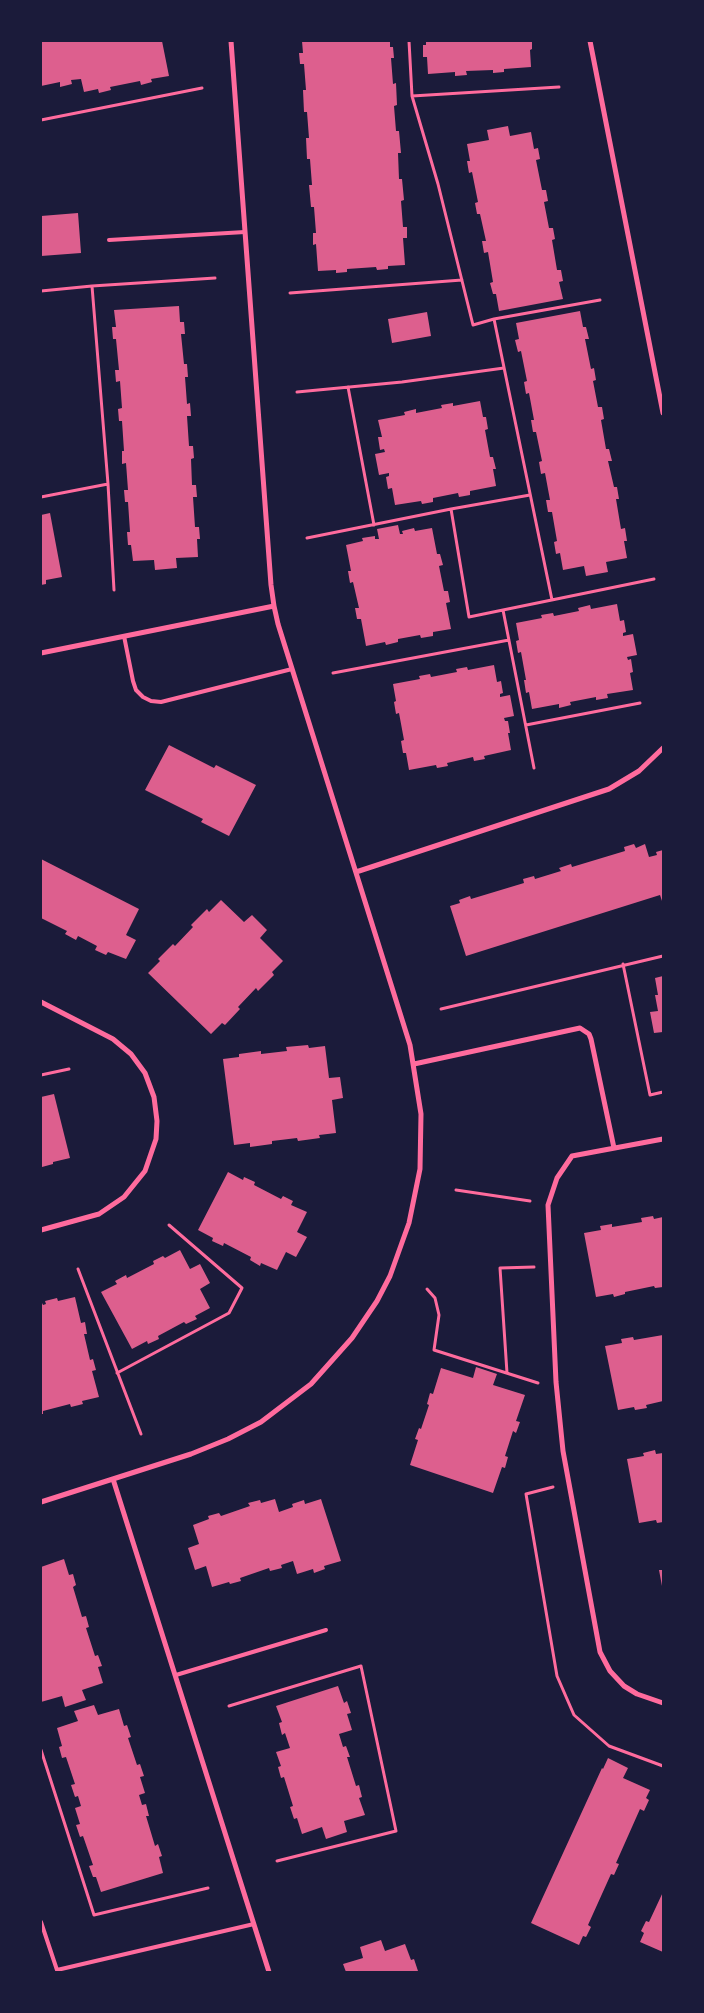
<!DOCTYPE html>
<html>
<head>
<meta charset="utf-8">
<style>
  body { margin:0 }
  #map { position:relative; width:704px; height:2013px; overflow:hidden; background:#1b1b3a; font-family:"Asap Condensed",sans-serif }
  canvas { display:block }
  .frame { position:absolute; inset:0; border:42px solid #1b1b3a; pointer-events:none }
</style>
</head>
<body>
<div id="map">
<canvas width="704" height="2013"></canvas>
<div class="frame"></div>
</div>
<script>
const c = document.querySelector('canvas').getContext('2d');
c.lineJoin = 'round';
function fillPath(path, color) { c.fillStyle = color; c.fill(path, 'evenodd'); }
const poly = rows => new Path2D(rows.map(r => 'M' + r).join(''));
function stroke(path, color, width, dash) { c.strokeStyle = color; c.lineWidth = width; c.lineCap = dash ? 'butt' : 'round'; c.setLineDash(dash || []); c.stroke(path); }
fillPath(poly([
  [41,41,162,41,169,76,151,79,152,82,141,85,140,81,110,87,111,90,99,93,98,89,84,92,81,79,71,80,72,84,60,87,60,82,41,86],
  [302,41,390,41,390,47,393,47,394,58,391,58,393,84,396,83,397,105,394,106,396,131,399,131,401,153,398,153,399,179,402,179,404,200,401,201,403,227,407,227,407,238,403,238,405,265,388,266,388,269,377,270,376,267,347,269,347,272,336,273,336,270,318,271,316,244,313,245,313,233,316,233,314,207,311,207,309,185,312,185,310,159,307,159,306,138,309,138,307,112,304,112,303,90,306,90,304,64,300,64,299,53,303,53],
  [426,41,532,41,532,49,530,50,531,67,504,69,504,72,493,73,493,70,466,71,467,75,455,76,455,72,428,74,427,57,423,57,423,45,426,45],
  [508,126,510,136,531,132,534,149,538,148,540,159,536,160,542,190,546,190,548,201,544,202,549,228,553,228,555,239,552,240,557,270,561,270,563,281,559,282,563,299,499,311,496,294,493,294,490,283,493,282,488,252,484,253,482,241,486,241,480,214,477,214,475,203,478,202,472,172,469,173,467,161,470,161,467,144,489,140,487,130],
  [78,213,81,253,41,256,41,216],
  [179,306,180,322,184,322,185,334,181,334,184,364,187,364,188,377,185,377,187,404,190,403,191,416,187,416,189,446,193,446,194,458,191,459,192,485,196,485,197,497,193,497,195,527,199,527,200,539,197,539,198,557,176,558,177,568,155,570,154,560,133,561,131,545,128,545,127,532,130,532,128,502,125,502,124,490,128,490,126,463,122,464,122,451,124,451,122,421,119,421,118,409,122,408,120,381,116,382,115,370,119,370,116,339,113,339,112,327,116,327,114,310],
  [580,311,583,327,586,327,589,339,585,339,591,369,594,368,596,380,593,381,598,407,602,407,604,419,601,420,606,449,609,449,612,461,608,461,614,487,617,487,619,499,616,499,621,529,625,528,627,541,624,541,627,558,606,562,608,572,586,576,584,566,563,570,560,553,556,554,554,542,557,541,552,512,548,512,546,500,550,500,545,473,541,474,539,462,542,461,536,432,533,432,531,420,534,420,529,393,526,394,524,382,527,381,521,351,518,352,515,340,519,339,516,323],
  [427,312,431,336,392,343,388,319],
  [480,401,483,417,486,417,488,429,485,430,490,457,493,457,496,469,493,469,496,486,470,491,470,495,459,497,458,493,433,498,433,502,422,504,421,501,395,505,392,488,388,489,386,477,389,476,389,473,379,475,375,454,385,452,384,449,380,450,378,437,382,437,378,420,405,415,404,412,416,409,416,413,442,408,441,405,453,403,453,406],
  [50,513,62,577,46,580,46,584,41,585,41,515],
  [398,525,400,534,403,534,402,531,414,528,415,531,432,528,437,554,440,554,443,565,439,566,444,591,448,591,450,602,446,603,451,629,433,632,433,636,421,638,420,635,398,639,398,642,386,645,385,642,366,646,361,619,357,619,355,608,359,608,353,582,350,583,348,571,351,571,346,545,363,541,362,538,375,536,375,539,379,539,377,529],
  [617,604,620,621,624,620,626,632,623,633,623,636,633,634,637,655,627,657,628,660,631,659,633,672,630,673,633,690,607,694,608,698,596,700,596,697,570,702,571,705,559,708,559,704,532,709,529,692,526,693,524,680,526,680,521,652,518,653,516,641,519,640,516,623,542,618,541,615,553,613,554,616,579,611,578,608,590,605,591,609],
  [494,665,497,682,501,681,503,693,500,694,500,697,510,695,514,716,504,718,505,721,508,721,510,733,508,733,511,750,484,756,485,759,474,761,473,757,447,763,448,766,437,768,436,765,409,770,406,753,403,753,401,741,404,740,399,713,396,714,394,702,396,701,393,684,420,679,419,676,430,674,431,677,457,672,456,669,467,667,468,670],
  [169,745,214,768,216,765,256,785,229,836,201,822,203,819,145,790],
  [634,844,636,848,645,844,649,857,657,855,656,852,663,850,663,904,660,895,466,956,450,906,460,903,459,900,470,896,471,899,524,883,523,879,534,876,535,879,561,871,559,868,571,864,572,867,625,851,624,847],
  [41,859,139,909,126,935,136,940,126,959,108,952,106,955,95,950,97,946,78,936,76,940,65,934,67,931,41,918],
  [221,900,244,922,252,915,267,930,260,938,283,961,272,972,274,975,258,991,256,988,238,1007,240,1009,225,1025,222,1023,211,1034,148,973,160,961,158,959,173,944,175,946,193,927,191,925,207,909,209,912],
  [663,976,663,1032,654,1033,650,1012,658,1011,655,995,658,995,655,978],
  [308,1045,309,1048,325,1046,329,1078,340,1077,343,1098,332,1100,336,1133,319,1135,320,1138,298,1141,297,1138,272,1141,272,1144,250,1147,250,1143,234,1145,223,1059,239,1057,239,1054,261,1051,261,1054,287,1051,286,1047],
  [54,1094,70,1158,53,1162,53,1164,42,1167,41,1097],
  [228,1172,243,1180,244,1177,255,1182,254,1185,281,1199,283,1196,293,1201,291,1205,307,1212,297,1232,307,1237,296,1257,286,1252,277,1270,261,1263,260,1266,250,1260,251,1257,224,1243,223,1246,212,1241,213,1238,198,1230],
  [653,1216,654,1219,663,1217,663,1287,655,1288,654,1286,625,1292,625,1294,614,1297,613,1294,596,1297,584,1233,601,1230,600,1226,612,1224,612,1227,642,1222,641,1218],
  [180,1250,190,1269,200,1264,210,1283,200,1289,210,1308,195,1316,197,1319,186,1324,184,1322,158,1336,159,1339,148,1344,147,1341,132,1349,101,1292,117,1284,115,1281,126,1275,127,1278,154,1264,153,1261,163,1256,165,1258],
  [75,1297,81,1323,85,1322,87,1334,84,1334,90,1360,93,1359,96,1370,92,1371,99,1397,82,1401,83,1404,71,1407,70,1404,43,1411,43,1414,41,1414,41,1301,43,1305,46,1304,45,1301,57,1298,58,1301],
  [663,1335,663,1401,646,1405,647,1408,635,1410,634,1407,618,1410,605,1346,622,1343,621,1339,633,1337,634,1340],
  [476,1367,497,1374,493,1385,525,1395,516,1421,520,1422,516,1433,513,1431,505,1456,508,1457,505,1468,502,1467,493,1493,410,1465,418,1440,415,1439,419,1428,421,1429,429,1405,427,1404,430,1393,433,1394,441,1368,473,1378],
  [655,1450,656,1454,663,1453,663,1522,657,1523,656,1520,639,1523,627,1459,644,1456,643,1453],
  [275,1499,279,1512,293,1507,292,1504,304,1500,305,1504,321,1499,341,1561,324,1566,325,1569,314,1573,313,1569,297,1574,293,1561,281,1565,282,1568,270,1571,269,1568,240,1578,241,1581,230,1584,229,1582,212,1587,206,1566,195,1570,188,1548,199,1544,193,1525,209,1519,208,1516,219,1513,221,1516,250,1506,248,1503,260,1500,261,1503],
  [64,1559,69,1575,73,1574,76,1585,73,1587,82,1617,86,1616,89,1627,86,1628,95,1656,98,1655,102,1666,98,1667,103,1683,82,1690,86,1700,65,1707,62,1696,41,1702,41,1567],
  [659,1570,663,1570,663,1586,662,1586],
  [338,1686,344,1703,347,1701,351,1713,347,1714,352,1730,339,1734,343,1747,346,1746,350,1757,347,1757,356,1786,359,1785,362,1797,359,1798,365,1815,344,1821,347,1832,326,1839,322,1827,302,1834,297,1818,294,1819,290,1807,293,1806,284,1777,281,1778,278,1767,281,1766,276,1752,290,1748,285,1733,282,1735,279,1723,282,1722,276,1706],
  [94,1705,98,1715,119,1709,124,1726,127,1725,131,1737,128,1738,137,1765,140,1764,144,1776,140,1777,145,1793,139,1795,142,1805,146,1804,149,1816,146,1816,155,1846,158,1844,162,1856,159,1857,163,1873,101,1892,96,1877,93,1877,89,1866,93,1865,83,1836,80,1837,76,1825,80,1824,75,1808,81,1806,78,1796,75,1797,71,1785,75,1784,66,1757,62,1758,59,1747,62,1746,57,1728,78,1721,74,1711],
  [608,1758,628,1768,623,1778,650,1790,646,1798,649,1800,644,1811,640,1809,616,1863,619,1864,614,1875,611,1874,588,1925,591,1927,586,1937,583,1936,579,1945,531,1923,602,1768,603,1769],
  [663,1892,663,1952,640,1942,644,1933,641,1931,646,1921,649,1922],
  [381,1940,385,1951,405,1944,411,1960,414,1959,418,1971,346,1972,343,1964,363,1958,360,1947]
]), '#dd5f8e');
stroke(poly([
  [409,41,412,96,438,184,473,325,494,319,552,600],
  [412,96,559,87],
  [41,120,202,88],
  [41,291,92,286],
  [290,293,462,280],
  [494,319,600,300],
  [348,387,374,525],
  [297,392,402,382,504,368],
  [108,484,92,286,215,278],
  [41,497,108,484,114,590],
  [451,509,530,495],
  [307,538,451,509,469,617,503,610,534,768],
  [503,610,654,579],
  [333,673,509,640],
  [526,725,640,703],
  [623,964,650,1095,663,1092],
  [441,1009,663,956],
  [41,1075,69,1069],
  [456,1190,530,1201],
  [78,1269,141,1434],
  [427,1289,435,1298,439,1315,434,1350,538,1383],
  [117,1373,229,1313,242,1288,169,1225],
  [507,1373,500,1268,534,1267],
  [553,1487,526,1494,557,1676,574,1715,609,1746,663,1766],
  [229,1706,361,1666,396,1831,277,1861],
  [41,1750,94,1915,208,1888]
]), '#ff6b9d', 3);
stroke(poly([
  [109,240,245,232],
  [124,636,133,681,136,690,143,697,151,701,161,702,292,669],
  [176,1675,326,1630],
  [41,1922,57,1970,254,1924]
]), '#ff6b9d', 4);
stroke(poly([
  [590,41,663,413],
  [41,653,274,606],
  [356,872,609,789,639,771,663,748],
  [41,1002,113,1039,131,1054,145,1073,154,1097,157,1121,156,1139,145,1171,124,1197,99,1214,41,1230],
  [414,1064,580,1028,589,1034,591,1039,614,1148],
  [663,1139,572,1156,557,1178,548,1205,556,1382,563,1451,600,1652,610,1671,624,1686,637,1694,663,1703],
  [113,1479,269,1972],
  [41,1502,191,1454,228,1439,261,1422,311,1384,352,1338,377,1301,390,1276,409,1223,420,1169,421,1114,410,1045,278,624,274,606,271,585,231,41]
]), '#ff6b9d', 5);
</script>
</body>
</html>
